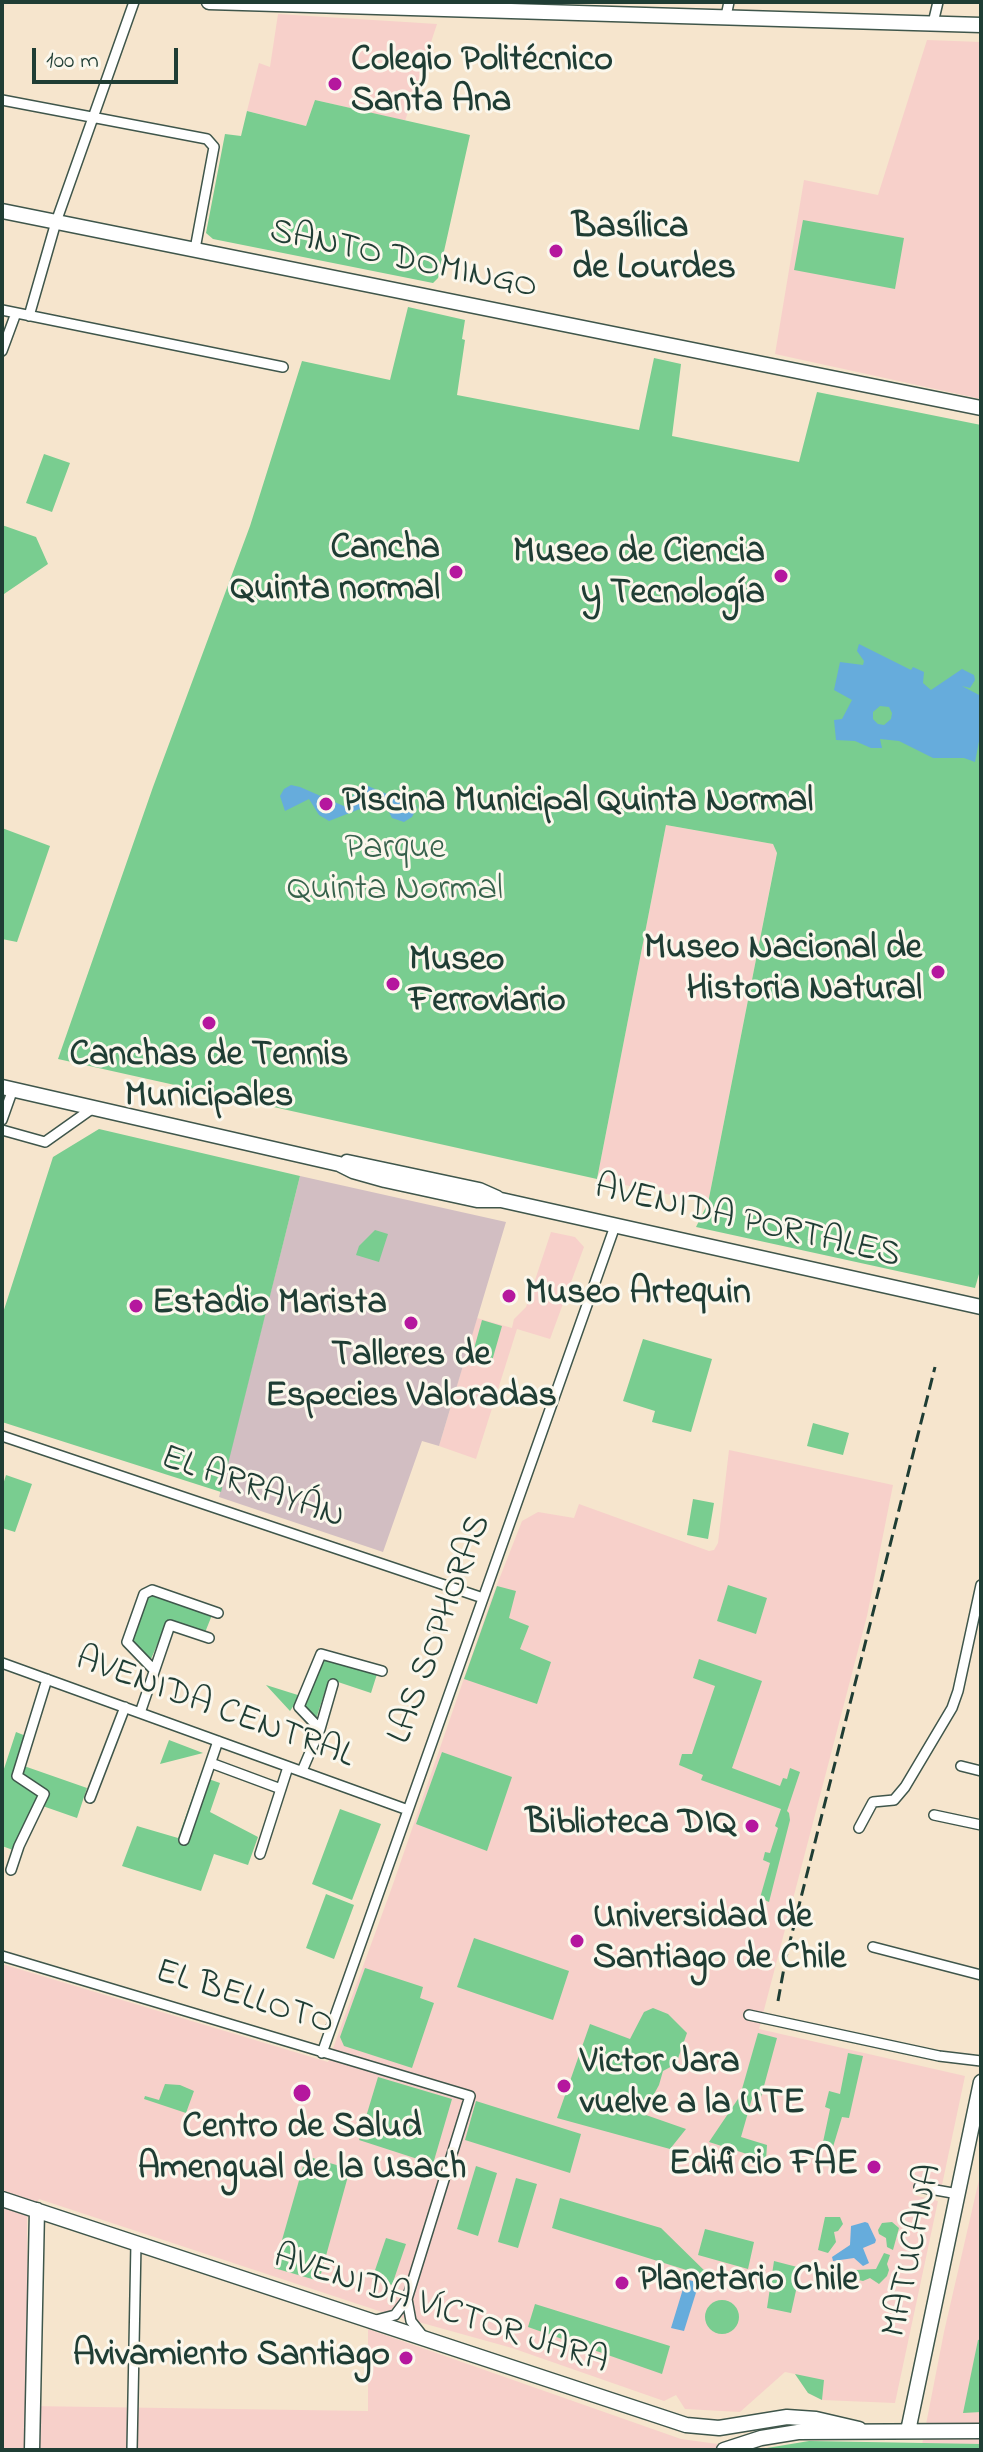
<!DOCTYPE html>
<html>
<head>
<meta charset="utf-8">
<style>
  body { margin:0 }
  #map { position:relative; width:983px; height:2452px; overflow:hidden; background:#f6e5cd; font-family:"Indie Flower",sans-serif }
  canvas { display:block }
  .frame { position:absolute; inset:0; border:4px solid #1f3d34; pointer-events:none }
  .scale { position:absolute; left:32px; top:48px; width:146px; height:36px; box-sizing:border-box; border:4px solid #1f3d34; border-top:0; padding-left:10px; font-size:24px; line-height:28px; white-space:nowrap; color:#1f3d34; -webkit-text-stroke:6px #fbf7ec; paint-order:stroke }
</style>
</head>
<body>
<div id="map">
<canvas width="983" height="2452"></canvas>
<div class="frame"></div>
<div class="scale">100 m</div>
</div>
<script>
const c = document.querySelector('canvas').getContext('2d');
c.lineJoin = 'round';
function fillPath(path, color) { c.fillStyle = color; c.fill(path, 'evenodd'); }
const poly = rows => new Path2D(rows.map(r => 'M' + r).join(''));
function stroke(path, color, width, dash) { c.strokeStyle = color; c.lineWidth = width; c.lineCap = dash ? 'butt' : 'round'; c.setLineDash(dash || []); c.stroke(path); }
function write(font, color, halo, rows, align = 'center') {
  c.font = font + ' "Indie Flower",sans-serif'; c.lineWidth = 6; c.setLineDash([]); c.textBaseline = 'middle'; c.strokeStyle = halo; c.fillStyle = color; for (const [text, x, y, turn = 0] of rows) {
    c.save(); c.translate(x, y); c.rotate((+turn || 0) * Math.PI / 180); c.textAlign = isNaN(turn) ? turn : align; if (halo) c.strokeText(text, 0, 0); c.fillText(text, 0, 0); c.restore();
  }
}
fillPath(poly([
  [278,14,437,24,405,121,315,100,306,126,247,111,259,63,270,67],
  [927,40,981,42,981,399,775,354,804,180,878,195],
  [666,825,773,844,777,852,708,1203,597,1179],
  [551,1232,575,1237,584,1247,550,1339,517,1329,476,1459,439,1446,477,1318,512,1328,514,1319,526,1307],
  [729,1450,893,1485,867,1616,759,2029,965,2076,942,2185,918,2179,914,2195,938,2201,895,2403,822,2400,808,2393,795,2374,785,2372,740,2412,685,2409,676,2395,664,2401,512,2348,379,2311,39,2199,27,2218,28,2406,368,2411,368,2329,681,2439,762,2450,2,2450,2,1964,328,2062,392,1887,491,1600,522,1521,538,1512,574,1518,579,1504,709,1551,714,1550,718,1543],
  [981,2171,981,2450,921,2450,944,2332]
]), '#f7d0ca');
fillPath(poly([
  [300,1176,506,1222,439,1446,422,1441,383,1552,219,1497]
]), '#d2bec2');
fillPath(poly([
  [315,100,470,135,438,278,433,283,213,239,206,233,225,134,241,136,247,111,306,126],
  [803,220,904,238,895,289,794,270],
  [408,307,465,320,462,339,465,340,457,395,639,430,654,358,681,364,672,436,799,462,817,392,981,425,981,1267,975,1288,696,1227,708,1203,777,853,773,844,666,825,597,1179,58,1059,153,787,250,526,302,361,390,380],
  [44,454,70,463,52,512,26,503],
  [2,525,36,537,48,564,4,594,2,594],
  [2,828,50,846,17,942,2,939],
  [99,1129,300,1176,221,1492,2,1422,2,1316,53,1157],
  [375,1230,388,1234,379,1262,356,1255,359,1246],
  [482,1320,502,1326,492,1361,472,1356],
  [643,1339,712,1359,691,1432,652,1422,655,1411,623,1401],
  [813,1423,849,1433,843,1455,807,1446],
  [6,1475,32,1484,15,1532,2,1528,2,1488],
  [693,1499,714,1503,708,1539,687,1535],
  [728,1585,767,1598,756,1634,717,1621],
  [497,1586,516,1591,509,1618,529,1626,520,1649,551,1662,537,1704,464,1679],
  [154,1594,212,1615,204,1635,167,1622,151,1659,131,1641,145,1598],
  [316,1653,377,1674,371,1693,329,1679,316,1719,294,1705,290,1711,266,1685,301,1696],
  [699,1659,762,1681,732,1768,780,1786,783,1778,787,1779,790,1768,800,1772,787,1811,789,1813,790,1820,769,1902,760,1898,770,1863,763,1860,765,1852,770,1853,778,1828,775,1826,781,1809,701,1780,703,1775,679,1765,682,1754,692,1754,715,1686,693,1678],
  [16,1732,31,1738,24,1766,87,1788,77,1818,34,1803,13,1850,2,1846,2,1775],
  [169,1740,203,1753,160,1764],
  [442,1752,512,1777,487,1851,416,1824],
  [200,1776,220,1783,210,1812,258,1837,248,1865,214,1854,201,1891,122,1866,137,1826,178,1838],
  [340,1809,381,1824,352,1900,312,1884],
  [326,1894,354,1905,334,1959,306,1948],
  [474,1938,569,1971,553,2020,457,1987],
  [365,1968,423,1987,420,1998,434,2003,412,2068,344,2046,340,2037],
  [653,2008,668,2014,687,2033,676,2064,663,2071,659,2085,643,2114,686,2129,670,2149,557,2118,590,2024,630,2039,644,2012],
  [758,2033,777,2038,761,2097,753,2095,741,2137,767,2145,766,2160,709,2142,740,2096],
  [848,2053,863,2056,849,2118,842,2117,833,2147,823,2142,830,2109,825,2107,829,2091,840,2094],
  [378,2077,452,2099,433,2164,359,2140],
  [165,2084,180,2085,194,2091,186,2113,144,2099,145,2096,159,2100],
  [476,2101,581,2134,570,2173,465,2140],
  [306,2156,350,2169,319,2281,274,2268],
  [476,2166,497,2173,478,2236,457,2229],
  [516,2178,537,2184,518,2248,498,2242],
  [560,2198,661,2228,712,2278,552,2228],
  [825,2217,840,2217,843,2224,838,2231,834,2232,836,2242,828,2253,818,2250],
  [892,2222,899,2228,893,2250,887,2247,886,2238,879,2234,878,2230,882,2223],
  [705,2229,754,2242,748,2269,698,2255],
  [386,2238,406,2244,392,2285,372,2279],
  [884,2253,890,2255,887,2264,889,2270,887,2276,879,2284,870,2278,863,2281,850,2278,848,2274,856,2270,876,2269],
  [774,2261,801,2268,791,2313,767,2308],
  '705 2317a17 17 0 1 1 34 0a17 17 0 1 1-34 0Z',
  [535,2304,670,2346,662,2374,528,2327],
  [981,2339,981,2412,963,2413,978,2340],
  [795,2374,824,2380,822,2400,808,2393],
  [809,2441,981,2444,981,2450,755,2450]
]), '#79cd90');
fillPath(poly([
  [859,644,911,670,913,667,924,672,923,683,931,690,962,669,974,675,975,680,970,688,962,686,981,696,981,731,975,762,964,758,933,758,899,741,880,739,882,748,871,748,855,741,836,740,834,720,842,719,852,700,834,690,840,662,863,665,864,661,857,651],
  [880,706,889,707,892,713,891,719,884,725,878,724,873,719,873,712],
  [291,785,300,787,346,807,356,791,368,786,417,807,412,817,404,822,392,818,383,800,329,821,319,815,309,799,285,811,280,796,284,789],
  [865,2222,868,2223,876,2240,875,2243,863,2248,869,2263,863,2266,854,2258,833,2261,832,2257,850,2245,851,2226],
  [686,2279,699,2283,684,2331,671,2328]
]), '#66acdc');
const street = poly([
  [726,16,729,2],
  [933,23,938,2],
  [2,100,207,139,214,147,195,249],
  [2,310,283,367],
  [29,316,56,222,134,2],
  [2,351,16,313],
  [2,1120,13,1089],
  [2,1130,45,1142,93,1108],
  [2,1436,483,1598],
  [2,1663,408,1810],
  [153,1669,127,1642,144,1594,152,1590,218,1613],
  [140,1713,170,1625,209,1638],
  [320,1729,299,1707,321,1654,382,1671],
  [211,1763,281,1789],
  [961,1766,981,1771],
  [302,1771,320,1729,333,1684],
  [90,1798,125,1707],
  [934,1815,981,1825],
  [859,1828,873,1802,894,1800,905,1787,952,1708,958,1691,981,1585],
  [184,1840,218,1741],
  [260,1854,288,1767],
  [11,1870,19,1846,44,1794,17,1776,47,1679],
  [873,1947,981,1975],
  [2,1956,470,2096,407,2299,395,2315,376,2320],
  [749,2015,939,2056,981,2061],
  [322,2053,615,1226],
  [919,2187,958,2194],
  [407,2299,411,2321,422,2335],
  [132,2450,136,2243]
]);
const secondary = poly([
  [2,211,981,408],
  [2,1087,339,1164,353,1171,385,1180,477,1200,501,1200,981,1307],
  [347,1162,479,1190,497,1198],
  [2,2199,686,2425,719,2428,787,2417,816,2419,859,2429],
  [32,2450,37,2210]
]);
const primary = poly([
  [209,2,981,25],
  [908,2431,981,2082],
  [724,2450,761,2438,798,2432,981,2431]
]);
stroke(street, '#3f564b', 12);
stroke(secondary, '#3f564b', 17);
stroke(primary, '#3f564b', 17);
stroke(street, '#fff', 9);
stroke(secondary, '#fff', 14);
stroke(primary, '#fff', 14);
stroke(poly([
  [778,2001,786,1957,935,1367]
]), '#1f3d34', 3, [12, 6]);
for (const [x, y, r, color] of [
  [335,84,8,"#b5179e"],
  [556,251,8,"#b5179e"],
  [456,572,8,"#b5179e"],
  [781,576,8,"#b5179e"],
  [326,804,8,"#b5179e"],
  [938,972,8,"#b5179e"],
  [393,984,8,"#b5179e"],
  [209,1023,8,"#b5179e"],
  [509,1296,8,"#b5179e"],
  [136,1306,8,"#b5179e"],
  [411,1323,8,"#b5179e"],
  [752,1826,8,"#b5179e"],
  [577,1941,8,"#b5179e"],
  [564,2086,8,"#b5179e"],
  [302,2093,10,"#b5179e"],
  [874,2167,8,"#b5179e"],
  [622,2283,8,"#b5179e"],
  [406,2358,8,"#b5179e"]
]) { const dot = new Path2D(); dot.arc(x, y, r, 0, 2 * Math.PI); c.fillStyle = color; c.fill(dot); stroke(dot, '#fbf7ec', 3); }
write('bold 36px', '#1f3d34', '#fbf7ec', [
  ["Colegio Politécnico",351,63],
  ["Santa Ana",351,104],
  ["Basílica",572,230],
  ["de Lourdes",572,271],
  ["Cancha",440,551,"right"],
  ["Quinta normal",440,592,"right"],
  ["Museo de Ciencia",765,555,"right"],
  ["y Tecnología",765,596,"right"],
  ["Piscina Municipal Quinta Normal",342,804],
  ["Museo Nacional de",922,951,"right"],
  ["Historia Natural",922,992,"right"],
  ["Museo",409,963],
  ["Ferroviario",409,1004],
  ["Canchas de Tennis",209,1058,"center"],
  ["Municipales",209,1099,"center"],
  ["Museo Artequin",525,1296],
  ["Estadio Marista",152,1306],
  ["Talleres de",411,1358,"center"],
  ["Especies Valoradas",411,1399,"center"],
  ["Biblioteca DIQ",736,1826,"right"],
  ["Universidad de",593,1920],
  ["Santiago de Chile",593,1961],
  ["Victor Jara",580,2065],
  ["vuelve a la UTE",580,2106],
  ["Centro de Salud",302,2130,"center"],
  ["Amengual de la Usach",302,2171,"center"],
  ["Edificio FAE",858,2167,"right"],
  ["Planetario Chile",638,2283],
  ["Avivamiento Santiago",390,2358,"right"]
], 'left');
write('36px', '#1f3d34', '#fbf7ec', [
  ["SANTO DOMINGO",403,262,12],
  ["AVENIDA PORTALES",747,1224,13],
  ["EL ARRAYÁN",252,1490,19],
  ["LAS SOPHORAS",442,1630,-70],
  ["AVENIDA CENTRAL",214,1710,20],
  ["EL BELLOTO",244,2000,17],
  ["MATUCANA",915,2251,-78],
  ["AVENIDA VÍCTOR JARA",440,2312,18]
]);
write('36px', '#36614b', '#fbf7ec', [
  ["Parque",395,851],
  ["Quinta Normal",395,892]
]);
</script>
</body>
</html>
